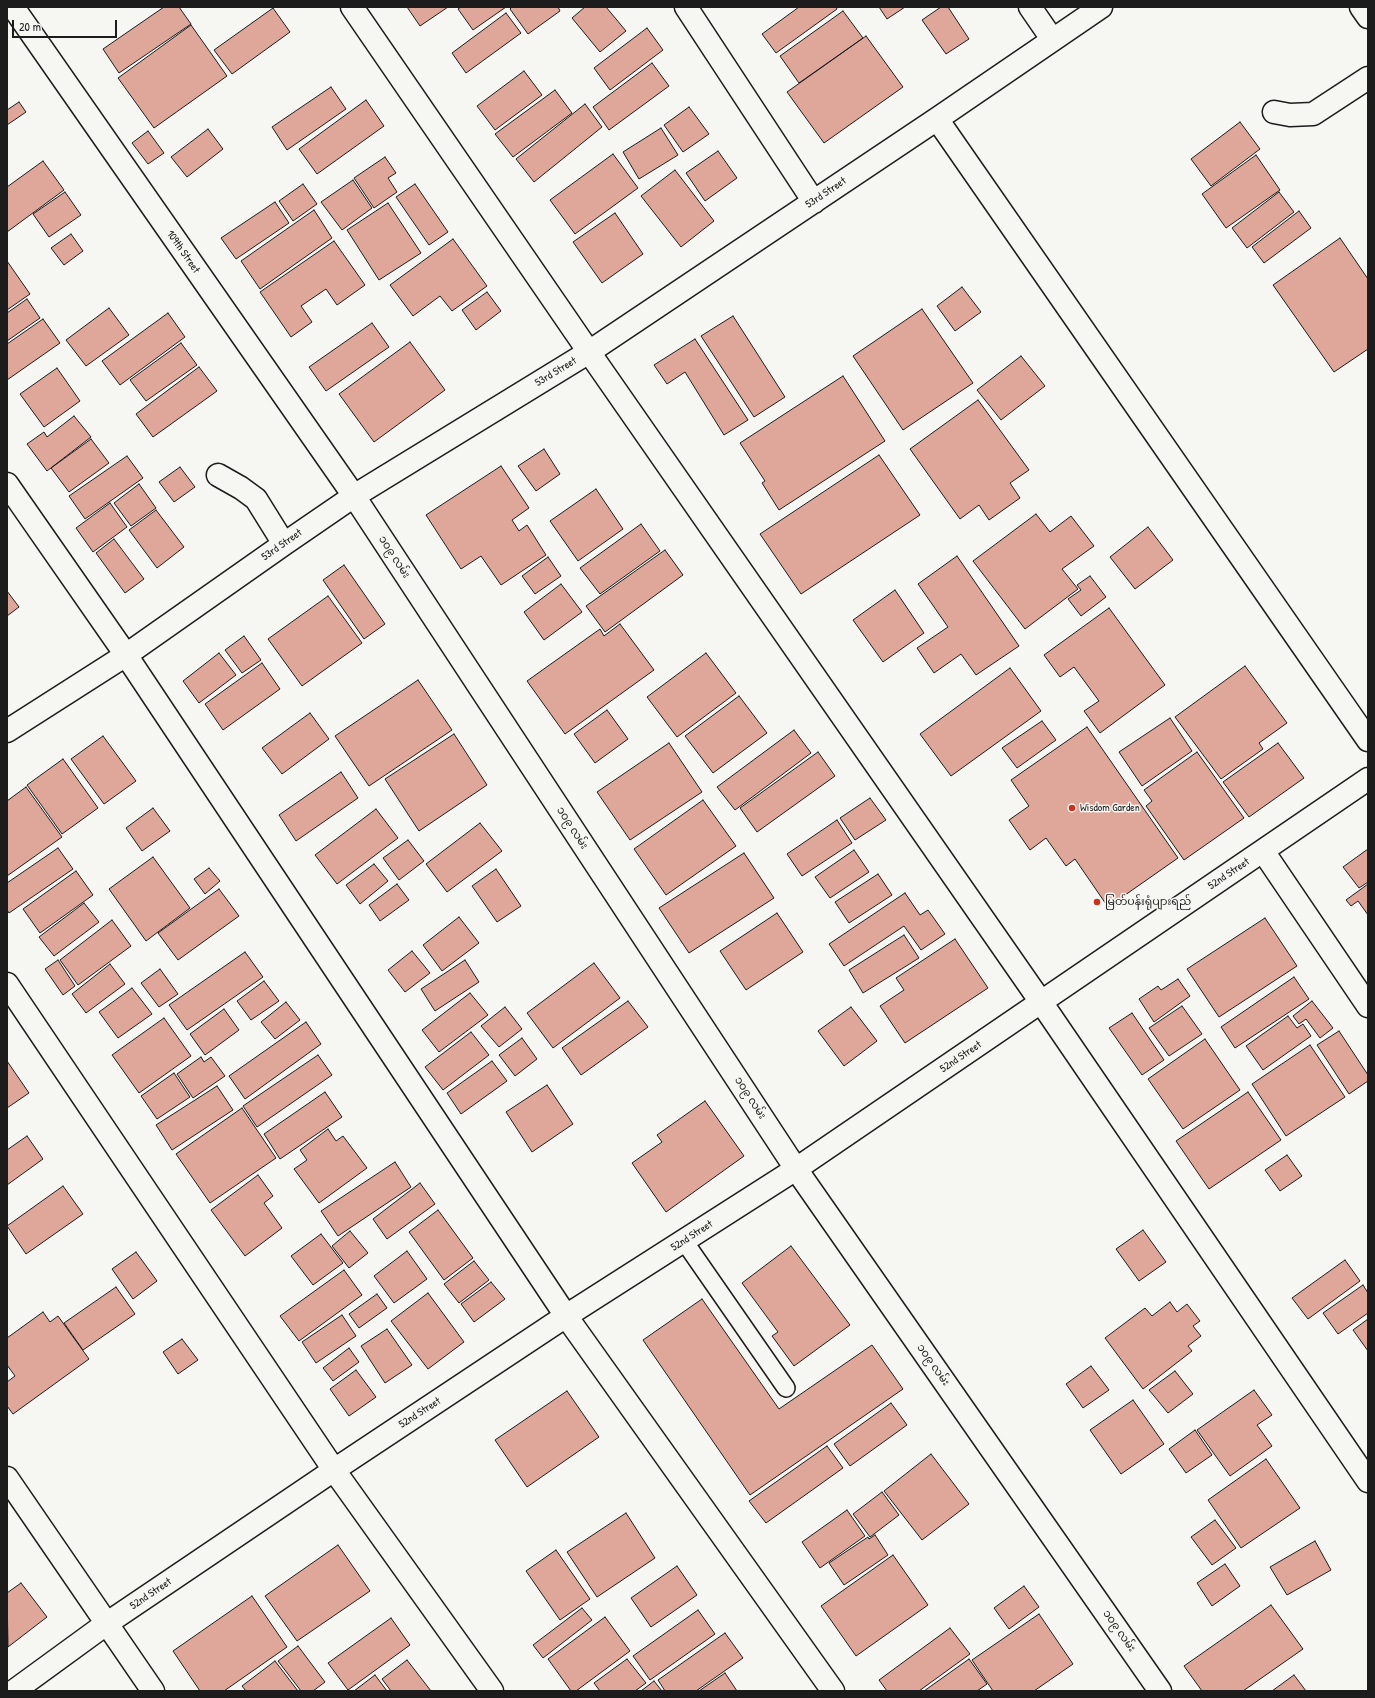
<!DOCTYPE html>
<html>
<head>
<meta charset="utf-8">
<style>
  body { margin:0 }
  #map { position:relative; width:1375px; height:1698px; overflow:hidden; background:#f6f6f2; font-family:"Patrick Hand",sans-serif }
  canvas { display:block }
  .frame { position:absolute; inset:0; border:8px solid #1c1c1c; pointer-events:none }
  .scale { position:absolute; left:12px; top:20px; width:105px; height:18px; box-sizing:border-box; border:2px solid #1c1c1c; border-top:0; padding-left:5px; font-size:12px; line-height:14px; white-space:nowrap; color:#1c1c1c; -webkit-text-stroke:3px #f6f6f2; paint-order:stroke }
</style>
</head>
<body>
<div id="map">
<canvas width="1375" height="1698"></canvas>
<div class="frame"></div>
<div class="scale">20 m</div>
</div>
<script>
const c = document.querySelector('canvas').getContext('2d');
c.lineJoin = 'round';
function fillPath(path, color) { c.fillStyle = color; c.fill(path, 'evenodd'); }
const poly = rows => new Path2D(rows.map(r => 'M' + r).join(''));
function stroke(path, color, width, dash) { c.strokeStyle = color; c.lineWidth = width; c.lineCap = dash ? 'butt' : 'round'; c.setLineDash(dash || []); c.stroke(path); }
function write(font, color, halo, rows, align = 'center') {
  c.font = font + ' "Patrick Hand","Noto Sans Myanmar",sans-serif'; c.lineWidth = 3; c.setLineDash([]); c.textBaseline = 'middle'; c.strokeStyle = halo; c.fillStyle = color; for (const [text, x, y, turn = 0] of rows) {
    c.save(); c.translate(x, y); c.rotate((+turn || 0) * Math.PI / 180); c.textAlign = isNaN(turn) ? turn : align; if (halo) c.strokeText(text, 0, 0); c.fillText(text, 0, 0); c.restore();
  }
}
const building = poly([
  [164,7,179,7,191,24,119,73,103,49,164,7],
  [407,7,448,7,420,26,407,7],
  [461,7,506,7,473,30,458,9,461,7],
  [512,7,558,7,560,11,528,34,510,9,512,7],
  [585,7,606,7,626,31,600,52,572,18,585,7],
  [799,7,836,7,837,9,776,53,762,34,799,7],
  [879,7,905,7,887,19,879,7],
  [941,7,948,7,969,39,946,54,922,20,941,7],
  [273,8,290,32,232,74,214,50,273,8],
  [843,11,863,38,799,83,780,56,843,11],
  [506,13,521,33,466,73,452,53,506,13],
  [191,25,227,76,154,128,118,78,191,25],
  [647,28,663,50,610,90,594,68,647,28],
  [866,36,903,87,824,143,787,92,866,36],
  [652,63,669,86,609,130,593,107,652,63],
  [524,71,542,95,495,130,477,106,524,71],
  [331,87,346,109,287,150,272,127,331,87],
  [555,90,572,113,513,157,495,134,555,90],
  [366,100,384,126,317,174,299,149,366,100],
  [19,102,26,112,7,125,7,110,19,102],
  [585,104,602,127,534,182,516,159,585,104],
  [689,107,709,134,683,152,664,125,689,107],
  [1240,122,1260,149,1211,186,1191,159,1240,122],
  [661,128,678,155,639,179,623,152,661,128],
  [208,129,223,149,187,177,171,157,208,129],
  [148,131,164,153,148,164,132,143,148,131],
  [718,151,737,178,705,201,686,173,718,151],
  [613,154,638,188,575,234,550,200,613,154],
  [1256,155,1280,190,1226,228,1202,194,1256,155],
  [385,157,396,173,388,178,397,192,374,208,354,178,385,157],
  [43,161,64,190,7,232,7,187,43,161],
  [675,170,714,221,681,247,641,196,675,170],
  [353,180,372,208,342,230,321,202,353,180],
  [303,184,317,204,293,221,279,201,303,184],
  [415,184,448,232,429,245,396,197,415,184],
  [65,192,81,215,49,237,33,214,65,192],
  [1279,192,1294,212,1247,248,1232,228,1279,192],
  [275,202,289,223,236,259,221,238,275,202],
  [388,203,421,253,379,280,347,230,388,203],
  [314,210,332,238,260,289,241,261,314,210],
  [1299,211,1311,228,1264,263,1252,247,1299,211],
  [615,213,643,254,602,283,573,242,615,213],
  [71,234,83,251,64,265,51,248,71,234],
  [1340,238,1368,279,1368,349,1334,372,1273,285,1340,238],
  [453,239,487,286,452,311,440,296,413,316,390,285,453,239],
  [334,241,365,285,337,305,326,289,301,306,312,322,291,337,260,292,334,241],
  [7,261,30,294,7,310,7,261],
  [962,287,981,312,955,331,937,306,962,287],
  [487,292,501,311,476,330,462,310,487,292],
  [27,299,40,318,7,341,7,313,27,299],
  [109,308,129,335,86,366,66,340,109,308],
  [922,309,973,383,903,430,853,356,922,309],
  [168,313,185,337,120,385,102,361,168,313],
  [733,316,785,397,754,417,701,336,733,316],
  [43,319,60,343,7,380,7,344,43,319],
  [372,323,389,347,326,391,309,367,372,323],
  [695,339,748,420,724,435,685,372,667,384,654,365,695,339],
  [410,342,445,390,374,442,339,394,410,342],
  [181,343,197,365,146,401,130,380,181,343],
  [1021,356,1045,386,1001,420,977,390,1021,356],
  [199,367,217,391,153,437,136,414,199,367],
  [57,368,80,401,44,427,20,394,57,368],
  [843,376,885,441,779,510,762,483,765,481,740,443,843,376],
  [978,400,1029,470,1010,483,1020,498,989,520,979,505,960,519,910,449,978,400],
  [74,416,91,437,47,471,27,444,44,432,47,437,74,416],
  [91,439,109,463,69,492,51,468,91,439],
  [544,449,560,474,536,491,518,466,544,449],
  [879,455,920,515,801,594,760,534,879,455],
  [127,456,143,478,85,519,69,496,127,456],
  [501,466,529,508,512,520,519,531,527,525,546,555,501,585,481,556,461,569,426,515,501,466],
  [180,467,195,487,174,502,159,482,180,467],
  [139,484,156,508,131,526,114,503,139,484],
  [596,489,623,529,578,561,550,521,596,489],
  [110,503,127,527,93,552,76,528,110,503],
  [156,510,184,547,157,568,129,530,156,510],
  [1036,514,1050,532,1071,516,1094,546,1062,569,1078,589,1025,629,973,561,1036,514],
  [641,524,660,551,600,594,580,568,641,524],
  [1148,527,1173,560,1135,589,1110,557,1148,527],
  [114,539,144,579,125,593,96,553,114,539],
  [665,550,683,575,605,632,586,606,665,550],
  [957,556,1019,646,976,675,961,654,934,673,917,648,948,627,918,584,957,556],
  [548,557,561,576,535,594,522,576,548,557],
  [344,565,385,624,364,639,323,580,344,565],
  [1090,576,1106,597,1081,616,1068,599,1081,590,1077,585,1090,576],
  [561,584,582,612,544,640,524,612,561,584],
  [895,590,924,633,883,662,853,620,895,590],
  [7,591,19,607,7,616,7,591],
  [328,596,362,643,302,686,268,639,328,596],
  [1109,608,1165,685,1100,733,1084,711,1099,701,1074,667,1060,677,1044,655,1109,608],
  [620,624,654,670,565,734,527,681,600,629,604,636,620,624],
  [244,636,261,660,242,673,225,650,244,636],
  [219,653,236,675,199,703,183,681,219,653],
  [706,653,736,693,677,737,647,697,706,653],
  [262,663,280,689,223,730,205,704,262,663],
  [1245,666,1287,723,1259,743,1263,749,1221,779,1175,717,1245,666],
  [1010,668,1041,711,951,776,920,734,1010,668],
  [418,680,452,730,369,786,335,736,418,680],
  [739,696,767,733,713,773,685,736,739,696],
  [607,710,628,739,595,763,574,734,607,710],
  [310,713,329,739,282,774,262,748,310,713],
  [1170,718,1192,751,1142,786,1119,752,1170,718],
  [1042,721,1056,740,1017,768,1002,748,1042,721],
  [1087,727,1178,858,1108,907,1075,859,1066,866,1046,838,1030,850,1009,820,1029,806,1011,780,1087,727],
  [794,730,811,753,735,810,717,787,794,730],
  [454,734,487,785,419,831,385,779,454,734],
  [103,736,136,781,104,804,71,759,103,736],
  [669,743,702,792,630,840,597,792,669,743],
  [1278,743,1304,778,1249,817,1223,782,1278,743],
  [818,752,835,776,757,832,740,808,818,752],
  [1197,752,1244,818,1184,860,1146,806,1152,801,1144,790,1197,752],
  [63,759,98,808,62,834,27,785,63,759],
  [341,772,358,798,296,841,279,815,341,772],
  [26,787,62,837,7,876,7,801,26,787],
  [870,798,886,820,855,840,840,818,870,798],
  [703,800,736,846,666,895,634,849,703,800],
  [153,808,170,831,142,851,126,828,153,808],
  [376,809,398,838,337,884,315,855,376,809],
  [837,820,852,843,802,876,787,854,837,820],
  [480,823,502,851,447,892,426,864,480,823],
  [408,840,424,861,399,880,383,858,408,840],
  [58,848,73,869,9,913,7,910,7,883,58,848],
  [1368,849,1368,882,1359,888,1343,867,1368,849],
  [854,850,869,872,830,898,815,877,854,850],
  [744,853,774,898,689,953,659,908,744,853],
  [153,857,190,908,146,941,109,889,153,857],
  [374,864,388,881,360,904,346,885,374,864],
  [209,868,220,881,205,894,194,879,209,868],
  [496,869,521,906,497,922,472,886,496,869],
  [76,871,93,895,40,933,23,909,76,871],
  [878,874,892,895,849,923,835,902,878,874],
  [397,884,409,900,380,921,369,905,397,884],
  [1368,884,1368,915,1358,901,1351,906,1346,900,1368,884],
  [219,889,239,916,178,960,158,933,219,889],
  [905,893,920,915,928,910,945,934,921,950,904,926,844,966,829,944,905,893],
  [84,903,99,922,54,956,39,937,84,903],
  [777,913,803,952,746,990,720,951,777,913],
  [459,917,479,943,442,971,423,945,459,917],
  [1265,918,1297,966,1219,1017,1187,969,1265,918],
  [112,920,131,946,78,985,60,960,112,920],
  [904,935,919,958,863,993,849,970,904,935],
  [955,939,988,988,905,1043,880,1006,904,990,896,978,955,939],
  [412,951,430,973,405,992,388,970,412,951],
  [245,952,263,977,187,1030,169,1005,245,952],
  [58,960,75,986,63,995,45,969,58,960],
  [465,960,479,982,435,1011,421,989,465,960],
  [594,963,620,998,553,1048,527,1013,594,963],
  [110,964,125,984,86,1013,72,994,110,964],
  [160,969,178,994,159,1007,141,983,160,969],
  [1294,977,1309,999,1235,1048,1221,1027,1294,977],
  [1178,979,1190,996,1154,1022,1139,999,1158,986,1161,990,1178,979],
  [264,981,279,1001,251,1020,237,1001,264,981],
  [132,988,152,1014,118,1038,99,1012,132,988],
  [470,993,488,1015,439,1052,422,1030,470,993],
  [628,1001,648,1027,581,1075,562,1048,628,1001],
  [1312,1001,1333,1028,1320,1038,1306,1019,1299,1024,1293,1016,1312,1001],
  [286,1002,300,1020,275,1039,261,1022,286,1002],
  [1182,1006,1202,1034,1169,1056,1149,1028,1182,1006],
  [505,1007,522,1029,499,1047,481,1026,505,1007],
  [851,1007,877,1041,844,1066,818,1031,851,1007],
  [224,1009,239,1030,205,1055,190,1034,224,1009],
  [1132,1013,1164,1060,1142,1075,1109,1028,1132,1013],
  [1288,1016,1297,1028,1303,1024,1311,1036,1263,1070,1246,1046,1288,1016],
  [164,1018,191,1056,139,1093,112,1055,164,1018],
  [306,1022,321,1044,245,1099,229,1076,306,1022],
  [1339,1031,1368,1075,1368,1081,1349,1094,1317,1045,1339,1031],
  [471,1032,489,1055,443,1090,425,1067,471,1032],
  [522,1038,537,1059,515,1076,499,1055,522,1038],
  [1205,1039,1240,1090,1183,1129,1148,1079,1205,1039],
  [1310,1045,1345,1097,1286,1136,1252,1084,1310,1045],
  [318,1055,332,1075,257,1127,243,1106,318,1055],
  [201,1057,204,1062,211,1057,225,1076,193,1098,177,1074,201,1057],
  [7,1061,29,1093,7,1108,7,1061],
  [492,1061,507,1081,461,1114,447,1093,492,1061],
  [174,1073,190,1097,157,1119,141,1096,174,1073],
  [547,1085,573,1124,532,1152,506,1112,547,1085],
  [217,1086,233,1110,172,1150,156,1125,217,1086],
  [325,1092,342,1117,280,1159,264,1134,325,1092],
  [1248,1092,1281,1140,1209,1189,1176,1141,1248,1092],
  [705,1101,744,1156,666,1212,632,1163,662,1142,657,1135,705,1101],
  [242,1108,276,1158,210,1203,176,1154,242,1108],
  [328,1129,336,1141,343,1136,367,1168,319,1203,294,1169,307,1160,300,1150,328,1129],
  [27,1136,43,1159,7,1185,7,1150,27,1136],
  [1287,1155,1302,1176,1280,1191,1265,1170,1287,1155],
  [395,1162,411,1187,338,1236,321,1211,395,1162],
  [258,1175,273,1196,264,1203,282,1228,245,1256,211,1210,258,1175],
  [420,1183,435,1204,387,1239,373,1219,420,1183],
  [63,1186,83,1214,26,1254,7,1226,63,1186],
  [438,1210,473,1258,444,1280,409,1232,438,1210],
  [1143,1230,1166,1262,1139,1281,1116,1249,1143,1230],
  [350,1231,368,1253,349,1268,332,1246,350,1231],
  [321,1234,343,1263,313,1285,291,1256,321,1234],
  [791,1246,850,1325,794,1366,772,1336,778,1332,742,1283,791,1246],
  [407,1251,427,1279,394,1303,374,1276,407,1251],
  [136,1252,157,1281,133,1299,112,1269,136,1252],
  [1345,1260,1360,1281,1308,1319,1292,1298,1345,1260],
  [474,1261,489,1280,459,1303,444,1284,474,1261],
  [344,1270,362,1295,299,1341,280,1316,344,1270],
  [491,1282,505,1299,474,1322,461,1304,491,1282],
  [1363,1285,1368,1293,1368,1313,1338,1334,1323,1313,1363,1285],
  [116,1287,135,1314,83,1350,64,1323,116,1287],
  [428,1293,464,1342,428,1369,391,1321,428,1293],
  [377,1294,387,1308,359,1328,349,1314,377,1294],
  [702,1299,779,1409,872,1345,903,1389,750,1495,643,1340,702,1299],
  [1170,1302,1177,1312,1187,1304,1200,1321,1193,1326,1201,1336,1188,1346,1192,1351,1143,1389,1105,1338,1145,1308,1152,1316,1170,1302],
  [43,1312,50,1322,58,1316,89,1359,13,1414,7,1406,7,1382,15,1376,7,1365,7,1338,43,1312],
  [342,1315,356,1336,316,1363,302,1342,342,1315],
  [1368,1319,1368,1351,1353,1330,1368,1319],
  [387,1329,412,1365,385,1383,361,1346,387,1329],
  [182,1339,198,1360,178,1374,163,1352,182,1339],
  [349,1348,359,1362,333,1381,323,1368,349,1348],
  [1091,1366,1109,1390,1083,1408,1066,1384,1091,1366],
  [356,1370,376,1397,349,1416,330,1389,356,1370],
  [1175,1371,1193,1394,1168,1413,1149,1390,1175,1371],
  [1254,1390,1272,1415,1257,1425,1272,1446,1230,1476,1197,1430,1254,1390],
  [567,1391,599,1437,527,1487,495,1440,567,1391],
  [1133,1400,1164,1444,1121,1474,1090,1430,1133,1400],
  [891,1403,907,1425,850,1466,834,1444,891,1403],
  [1195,1430,1212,1455,1186,1473,1169,1449,1195,1430],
  [827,1446,843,1468,766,1523,749,1501,827,1446],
  [931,1454,969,1504,922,1540,884,1491,931,1454],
  [1266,1459,1300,1508,1241,1548,1208,1500,1266,1459],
  [882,1492,899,1515,870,1537,853,1514,882,1492],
  [847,1510,865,1536,820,1568,802,1542,847,1510],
  [626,1513,655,1558,597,1597,567,1552,626,1513],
  [1215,1520,1236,1548,1212,1565,1191,1537,1215,1520],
  [875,1535,888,1555,844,1585,829,1563,868,1537,869,1539,875,1535],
  [1315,1541,1331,1570,1287,1595,1270,1567,1315,1541],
  [338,1545,370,1591,297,1641,265,1596,338,1545],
  [556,1550,590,1599,560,1620,526,1571,556,1550],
  [893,1555,928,1605,856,1656,821,1606,893,1555],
  [1225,1564,1240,1586,1212,1606,1197,1583,1225,1564],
  [677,1566,697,1595,651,1627,631,1598,677,1566],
  [21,1583,47,1617,8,1647,7,1593,21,1583],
  [1024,1586,1039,1607,1009,1629,994,1608,1024,1586],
  [252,1596,287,1647,224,1691,200,1691,173,1651,252,1596],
  [1271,1605,1303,1649,1243,1691,1202,1691,1184,1666,1271,1605],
  [582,1608,592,1620,543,1658,533,1645,582,1608],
  [698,1610,715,1634,650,1680,633,1656,698,1610],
  [1039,1614,1073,1664,1034,1691,993,1691,972,1660,1039,1614],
  [605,1617,630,1651,576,1691,571,1691,548,1659,605,1617],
  [391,1618,410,1645,348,1690,328,1663,391,1618],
  [950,1628,970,1654,919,1691,887,1691,879,1680,950,1628],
  [725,1633,743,1658,696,1691,665,1691,658,1680,725,1633],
  [298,1646,325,1682,313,1691,301,1691,278,1661,298,1646],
  [627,1659,646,1683,635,1691,600,1691,594,1683,627,1659],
  [969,1659,987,1684,977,1691,924,1691,969,1659],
  [407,1660,431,1691,391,1691,382,1679,407,1660],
  [275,1661,298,1691,246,1691,242,1686,275,1661],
  [725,1673,737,1691,699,1691,725,1673],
  [375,1675,387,1691,354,1691,375,1675],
  [1294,1675,1306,1691,1272,1691,1294,1675],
  [654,1681,662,1691,641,1691,654,1681]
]);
fillPath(building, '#dfa69a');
stroke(building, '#1c1c1c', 1);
const lane = poly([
  [684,1241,786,1388]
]);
const street = poly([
  [13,7,354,496,796,1169,1160,1691],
  [352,7,589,352,1041,1002,1368,1481],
  [686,7,814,202],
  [1030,7,1052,39],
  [1361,7,1368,17],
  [1274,112,1290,115,1313,114,1368,78],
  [937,119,1368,740],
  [218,475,241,488,256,499,284,544],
  [7,484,126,655,566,1316,833,1691],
  [7,731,126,655,284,544,354,496,589,352,937,119,1101,7],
  [1263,851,1368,1006],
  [7,984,334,1470,492,1691],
  [7,1478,153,1691],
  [14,1691,106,1624,334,1470,566,1316,796,1169,1368,779]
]);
stroke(lane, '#1c1c1c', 20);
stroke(street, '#1c1c1c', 25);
stroke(lane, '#f6f6f2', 17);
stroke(street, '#f6f6f2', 22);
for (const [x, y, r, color] of [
  [1072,808,4,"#c8321e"],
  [1097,902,4,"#c8321e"]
]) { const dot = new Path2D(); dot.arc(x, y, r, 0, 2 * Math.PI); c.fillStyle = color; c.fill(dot); stroke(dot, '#f6f6f2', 1.5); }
write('11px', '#1c1c1c', '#f6f6f2', [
  ["53rd Street",826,193,-34],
  ["109th Street",183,252,55],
  ["53rd Street",556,372,-31],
  ["53rd Street",282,545,-35],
  ["၁၀၉ လမ်း",394,557,57],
  ["၁၀၉ လမ်း",572,828,57],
  ["52nd Street",1229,874,-34],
  ["52nd Street",961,1057,-34],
  ["၁၀၉ လမ်း",750,1098,57],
  ["52nd Street",692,1236,-33],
  ["၁၀၉ လမ်း",933,1365,55],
  ["52nd Street",420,1413,-33],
  ["52nd Street",151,1594,-34],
  ["၁၀၉ လမ်း",1119,1631,55]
]);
write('11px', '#1c1c1c', '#f6f6f2', [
  ["Wisdom Garden",1080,808],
  ["မြတ်ပန်းရုံပျားရည်",1105,902]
], 'left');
</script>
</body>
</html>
